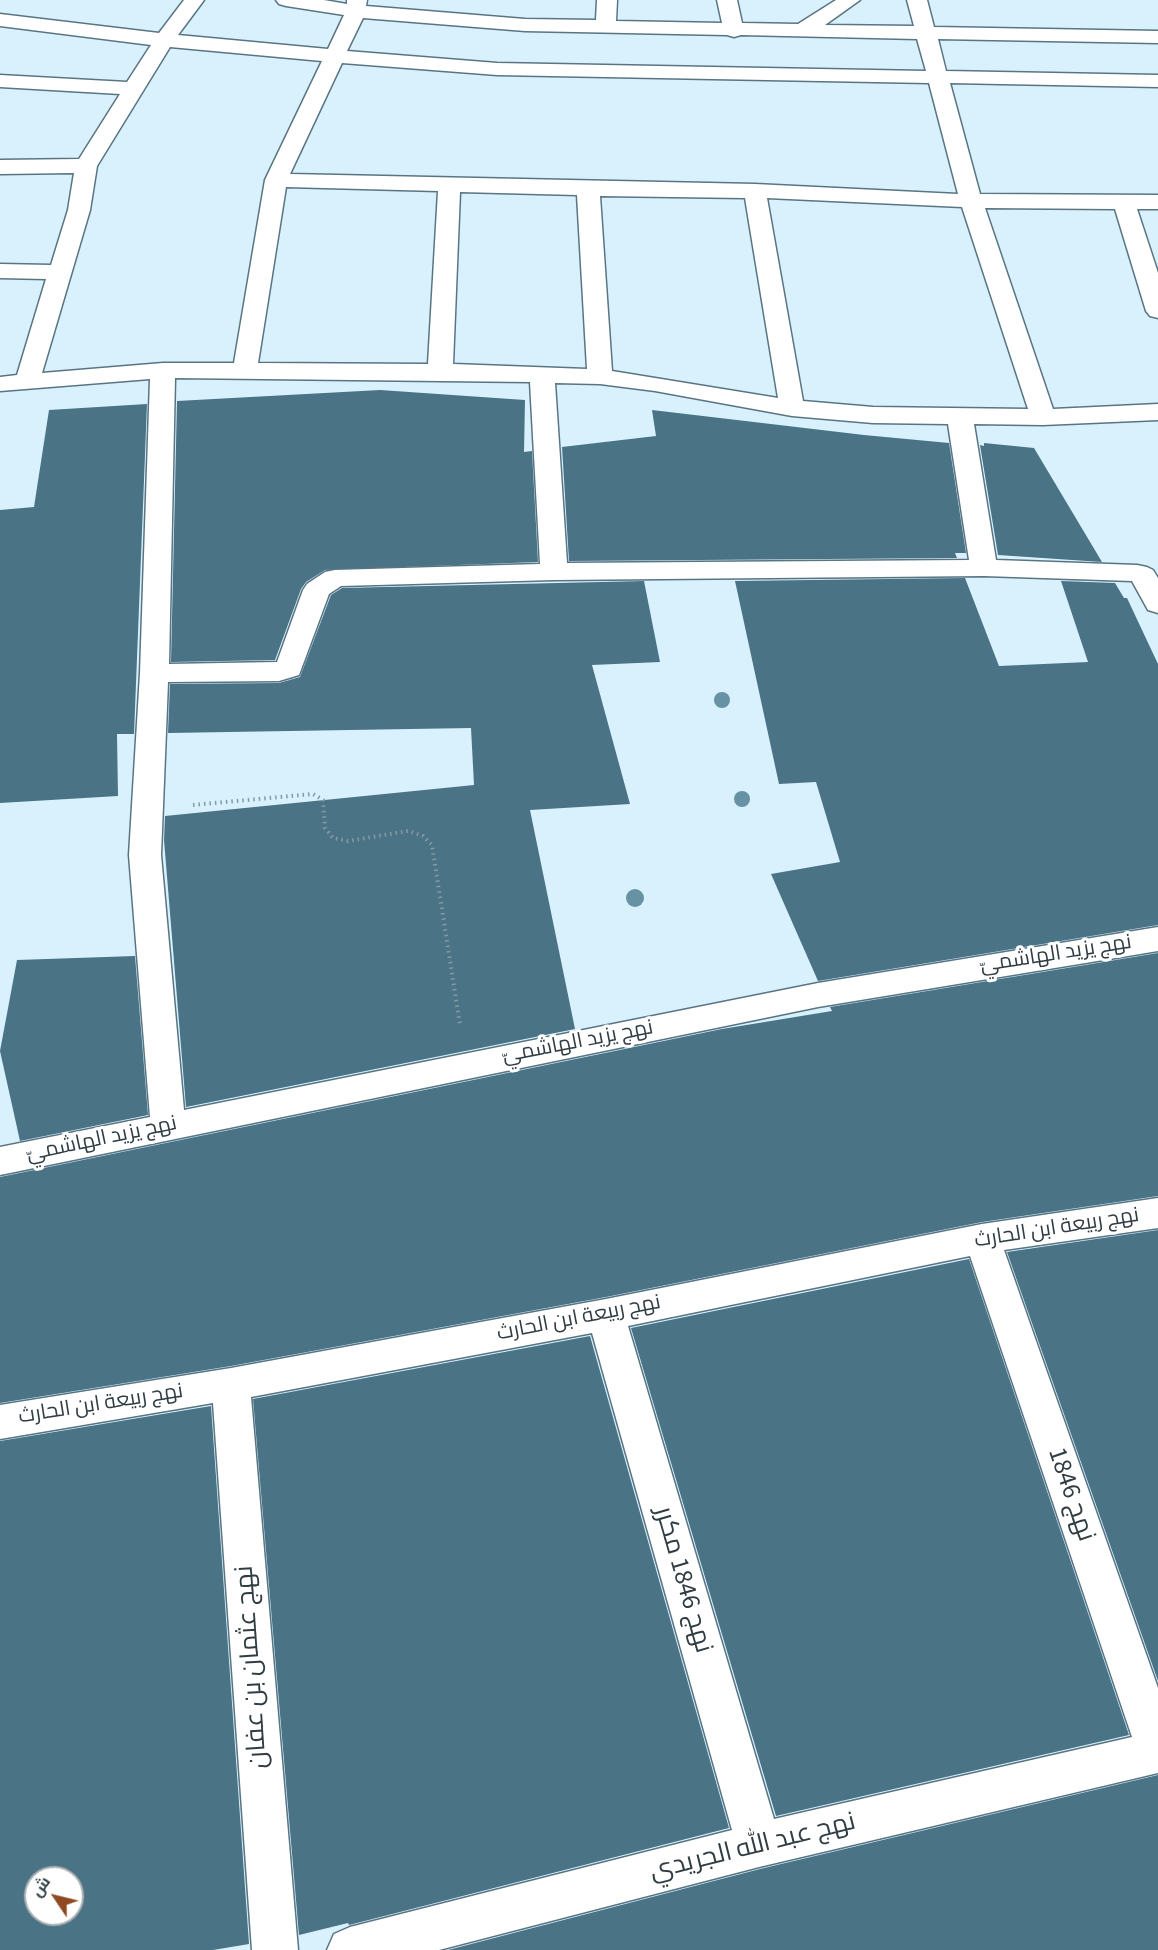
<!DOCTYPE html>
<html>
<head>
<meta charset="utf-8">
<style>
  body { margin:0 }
  #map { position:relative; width:1158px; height:1950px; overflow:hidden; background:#d8f1fd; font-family:"Source Sans 3",Cairo,sans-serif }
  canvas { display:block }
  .north { position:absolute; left:24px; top:1866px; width:60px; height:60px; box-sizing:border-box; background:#fff; border:2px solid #acb1b4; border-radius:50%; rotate:305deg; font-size:16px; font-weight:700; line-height:24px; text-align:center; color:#303d43 }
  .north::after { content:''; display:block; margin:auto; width:21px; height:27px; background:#904a21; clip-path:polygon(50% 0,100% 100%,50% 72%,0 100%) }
</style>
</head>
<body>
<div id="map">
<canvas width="1158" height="1950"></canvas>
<div class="north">ش</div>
</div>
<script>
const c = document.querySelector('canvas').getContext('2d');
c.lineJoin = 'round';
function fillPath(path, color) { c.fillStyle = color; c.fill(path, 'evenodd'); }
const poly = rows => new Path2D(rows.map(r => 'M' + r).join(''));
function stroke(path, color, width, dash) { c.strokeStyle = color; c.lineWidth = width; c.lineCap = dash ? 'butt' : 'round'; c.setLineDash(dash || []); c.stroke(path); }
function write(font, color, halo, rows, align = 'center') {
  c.font = font + ' "Source Sans 3",Cairo,sans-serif'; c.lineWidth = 6; c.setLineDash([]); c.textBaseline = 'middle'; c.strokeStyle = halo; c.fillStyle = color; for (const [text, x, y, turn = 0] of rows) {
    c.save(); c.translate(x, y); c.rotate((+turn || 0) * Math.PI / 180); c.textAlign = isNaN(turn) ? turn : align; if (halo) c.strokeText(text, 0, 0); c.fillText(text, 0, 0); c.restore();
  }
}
fillPath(poly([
  [380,390,525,400,524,452,532,451,538,562,325,570,306,582,301,589,275,660,171,662,177,401],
  [147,404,134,734,117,734,118,796,0,803,0,510,34,507,49,410],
  [652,410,864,435,949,443,966,553,955,553,957,558,569,561,562,447,656,436],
  [984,443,1034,448,1102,562,998,555,980,445,984,446],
  [965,578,999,666,1088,662,1061,581,1115,583,1124,598,1127,598,1158,664,1158,925,818,981,771,874,840,862,816,782,779,784,735,581],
  [644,581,660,662,592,665,630,804,530,810,575,1029,186,1107,164,840,165,816,474,785,471,728,168,733,170,684,279,683,300,677,331,595,342,588],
  [1158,953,1158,1196,982,1222,606,1297,231,1366,0,1403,0,1177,722,1029,832,1011,830,1007],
  [135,956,148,1115,20,1141,0,1051,17,960],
  [1158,1230,1158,1681,1007,1252],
  [969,1259,1129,1735,776,1816,631,1328],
  [590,1336,729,1828,349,1925,348,1923,299,1935,253,1399],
  [211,1406,249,1944,213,1950,0,1950,0,1441],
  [36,1878,72,1878,72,1914,36,1914],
  [1158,1775,1158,1950,448,1950,760,1869]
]), '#4a7386');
const street = poly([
  [184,0,204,0,178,35,328,49,344,15,286,6,279,4,276,0,324,0,347,4,347,0,367,0,366,6,525,19,596,20,597,0,617,0,616,21,722,23,717,0,737,0,742,23,798,24,836,0,860,0,825,25,914,26,907,0,927,0,934,27,1158,31,1158,43,938,39,946,71,1158,75,1158,87,950,83,980,194,1158,195,1158,209,1137,209,1158,273,1158,318,1150,316,1146,311,1115,209,985,208,1053,409,1158,404,1158,420,1043,425,974,424,996,560,1137,565,1147,567,1153,570,1158,578,1158,613,1148,610,1132,581,984,576,554,580,341,586,329,594,299,675,279,681,168,682,161,855,184,1110,818,983,1158,927,1158,951,818,1007,0,1175,0,1147,150,1117,129,855,140,673,150,379,0,391,0,377,17,375,46,279,0,278,0,264,51,265,68,210,74,173,0,174,0,160,79,159,120,94,0,87,0,75,127,82,151,45,0,26,0,14,159,33,184,0],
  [363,18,525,31,727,35,734,37,741,35,917,39,926,71,497,63,347,51,363,18],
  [170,47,322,61,265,180,234,363,163,363,42,373,90,210,97,166,170,47],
  [342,63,497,75,929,83,958,194,755,184,290,174,342,63],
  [286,187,438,191,428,364,258,363,286,187],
  [460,192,577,195,587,369,453,364,460,192],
  [600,196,745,198,778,398,612,371,600,196],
  [767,198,962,207,1028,409,873,407,803,401,767,198],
  [175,378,530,382,540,564,335,570,325,572,307,584,303,590,277,662,169,664,175,378],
  [555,383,600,384,655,391,792,416,873,423,948,424,969,560,567,563,555,383],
  [1158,1198,1158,1228,1004,1250,1158,1688,1158,1773,759,1867,439,1950,327,1950,334,1934,350,1927,732,1830,592,1333,251,1397,298,1950,252,1950,213,1403,0,1439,0,1405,231,1368,606,1299,982,1224,1158,1198],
  [970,1256,1132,1737,774,1819,628,1326,970,1256]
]);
stroke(street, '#597583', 3);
stroke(poly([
  [193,805,313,794,323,800,325,828,333,838,348,841,408,831,423,836,432,845,460,1025]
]), '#8699a3', 4, [1.5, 4]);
fillPath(street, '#fff');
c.fillStyle = '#6692a4';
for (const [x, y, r] of [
  [722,700,8],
  [742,799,8],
  [635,898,9]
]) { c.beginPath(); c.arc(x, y, r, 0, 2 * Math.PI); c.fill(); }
write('21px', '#303d43', '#fff', [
  ["نهج يزيد الهاشميّ",1056,955,-9],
  ["نهج يزيد الهاشميّ",578,1043,-11],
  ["نهج يزيد الهاشميّ",102,1140,-12],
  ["نهج ربيعة ابن الحارث",1057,1229,-9],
  ["نهج ربيعة ابن الحارث",579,1319,-11],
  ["نهج ربيعة ابن الحارث",101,1405,-9]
]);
write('26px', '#303d43', '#fff', [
  ["نهج 1846",1070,1495,71],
  ["نهج 1846 مكرر",682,1580,74],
  ["نهج عثمان بن عفان",253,1667,-94],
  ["نهج عبد الله الجريدي",753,1848,-14]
]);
</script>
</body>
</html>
